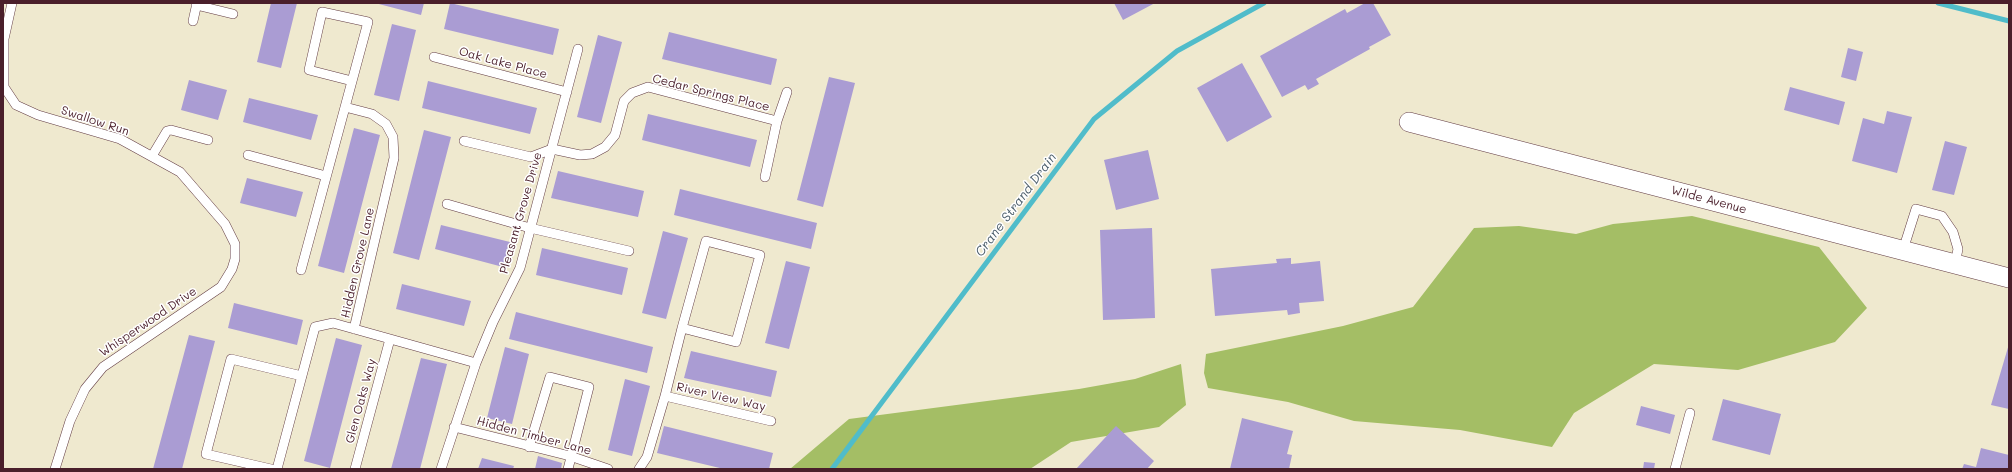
<!DOCTYPE html>
<html>
<head>
<meta charset="utf-8">
<style>
  body { margin:0 }
  #map { position:relative; width:2012px; height:472px; overflow:hidden; background:#efe9cf; font-family:Mali,sans-serif }
  canvas { display:block }
  .frame { position:absolute; inset:0; border:4px solid #4a1f2b; pointer-events:none }
</style>
</head>
<body>
<div id="map">
<canvas width="2012" height="472"></canvas>
<div class="frame"></div>
</div>
<script>
const c = document.querySelector('canvas').getContext('2d');
c.lineJoin = 'round';
function fillPath(path, color) { c.fillStyle = color; c.fill(path, 'evenodd'); }
const poly = rows => new Path2D(rows.map(r => 'M' + r).join(''));
function stroke(path, color, width, dash) { c.strokeStyle = color; c.lineWidth = width; c.lineCap = dash ? 'butt' : 'round'; c.setLineDash(dash || []); c.stroke(path); }
function write(font, color, halo, rows, align = 'center') {
  c.font = font + ' Mali,sans-serif'; c.lineWidth = 3; c.setLineDash([]); c.textBaseline = 'middle'; c.strokeStyle = halo; c.fillStyle = color; for (const [text, x, y, turn = 0] of rows) {
    c.save(); c.translate(x, y); c.rotate((+turn || 0) * Math.PI / 180); c.textAlign = isNaN(turn) ? turn : align; if (halo) c.strokeText(text, 0, 0); c.fillText(text, 0, 0); c.restore();
  }
}
fillPath(poly([
  [1692,216,1819,247,1867,308,1835,342,1738,370,1654,364,1574,413,1552,447,1460,430,1354,421,1288,402,1208,388,1204,373,1206,354,1343,326,1413,307,1474,228,1519,226,1576,234,1613,224],
  [1181,364,1186,405,1159,427,1071,442,1030,469,790,469,849,419,1079,389,1135,379]
]), '#a4be65');
stroke(poly([
  [1938,3,2009,21],
  [832,469,1094,119,1177,51,1264,3]
]), '#50bcca', 5);
fillPath(poly([
  [271,3,297,3,281,68,257,62],
  [375,3,424,3,421,15],
  [450,3,559,29,553,55,444,29],
  [1114,3,1155,3,1123,20],
  [1365,3,1373,3,1391,35,1369,47,1370,49,1316,79,1319,84,1308,90,1305,85,1282,97,1260,56,1345,9,1347,13],
  [392,24,416,30,399,101,374,95],
  [669,32,777,59,771,85,662,59],
  [598,35,622,42,601,123,577,117],
  [1848,48,1863,52,1856,81,1841,77],
  [1242,63,1272,117,1227,142,1197,88],
  [829,77,855,83,823,207,797,200],
  [189,80,227,90,218,120,181,110],
  [428,81,537,108,530,134,422,108],
  [1790,87,1845,102,1839,125,1784,110],
  [249,98,318,115,311,140,243,122],
  [1887,111,1912,117,1897,173,1852,161,1863,118,1884,124],
  [648,114,757,140,750,167,642,140],
  [354,128,380,135,344,273,318,266],
  [424,130,451,137,419,260,393,253],
  [1945,141,1967,147,1954,195,1932,190],
  [1148,150,1159,199,1116,210,1104,160],
  [558,171,644,191,638,217,551,198],
  [247,178,303,192,296,217,240,203],
  [680,189,817,223,811,249,674,215],
  [441,225,510,242,503,267,435,249],
  [1152,228,1155,318,1103,320,1100,230],
  [663,231,688,238,666,319,642,313],
  [542,248,628,268,622,295,536,275],
  [1291,258,1291,264,1320,261,1324,301,1299,303,1300,313,1288,315,1287,310,1215,316,1211,269,1277,263,1276,259],
  [786,261,810,267,789,349,765,343],
  [402,284,471,301,464,326,396,309],
  [234,303,303,320,297,345,228,328],
  [516,312,653,347,647,373,509,339],
  [189,335,215,341,182,469,153,469],
  [336,338,362,345,330,468,304,461],
  [2009,344,2009,409,1991,405],
  [505,347,529,354,512,424,487,418],
  [691,351,777,371,771,397,684,378],
  [421,358,447,364,420,469,391,469],
  [625,379,650,386,632,456,608,450],
  [1723,399,1781,414,1770,455,1712,440],
  [1641,406,1675,415,1670,434,1636,425],
  [1242,418,1293,431,1287,454,1292,455,1289,469,1230,469],
  [664,426,773,453,769,469,724,469,657,453],
  [1116,426,1154,461,1147,469,1076,469],
  [1981,448,2009,455,2009,469,1962,469,1964,464,1976,467],
  [538,456,562,463,561,469,535,469],
  [482,458,514,466,513,469,478,469],
  [1644,462,1655,463,1654,469,1643,469]
]), '#aa9cd3');
const service = poly([
  [12,3,4,39,4,87,16,105,38,115,120,139,180,172,225,224,235,244,235,259,232,269,221,287,103,367,85,389,70,421,55,469],
  [196,5,233,14],
  [193,21,197,3],
  [434,57,567,92],
  [345,107,372,114,386,124,393,137,394,158,354,329],
  [464,141,531,157,552,149,580,155,592,154,605,147,615,135,624,101,632,93,648,87,777,121],
  [248,155,326,176],
  [152,156,167,131,171,130,208,140],
  [765,177,777,121,787,92],
  [447,204,530,228,629,251],
  [1903,250,1916,209,1942,216,1953,232,1958,249,1955,264],
  [301,270,368,22,322,12,309,70,352,81],
  [665,396,771,421],
  [454,427,570,456,608,469],
  [529,447,550,377,589,387,568,469],
  [271,469,206,454,231,359,302,376],
  [277,469,315,327,333,323,476,363],
  [355,469,390,339],
  [441,469,476,363,493,322,520,268,578,49],
  [639,469,647,457,665,396,682,328,706,241,760,255,736,342,682,328],
  [1675,469,1690,413]
]);
const minor = poly([
  [1409,122,2009,278]
]);
stroke(service, '#633d44', 10);
stroke(minor, '#633d44', 20);
stroke(service, '#fff', 9);
stroke(minor, '#fff', 19);
write('12px', '#4a1f2b', '#fff', [
  ["Oak Lake Place",503,63,15],
  ["Cedar Springs Place",711,93,14],
  ["Swallow Run",95,121,18],
  ["Wilde Avenue",1709,200,15],
  ["Pleasant Grove Drive",521,213,-74],
  ["Hidden Grove Lane",358,263,-77],
  ["Whisperwood Drive",148,322,-34],
  ["River View Way",721,397,13],
  ["Glen Oaks Way",361,401,-75],
  ["Hidden Timber Lane",534,436,15]
]);
write('italic 13px', '#4c5e6b', '#fff', [
  ["Crane Strand Drain",1016,205,-53]
]);
</script>
</body>
</html>
